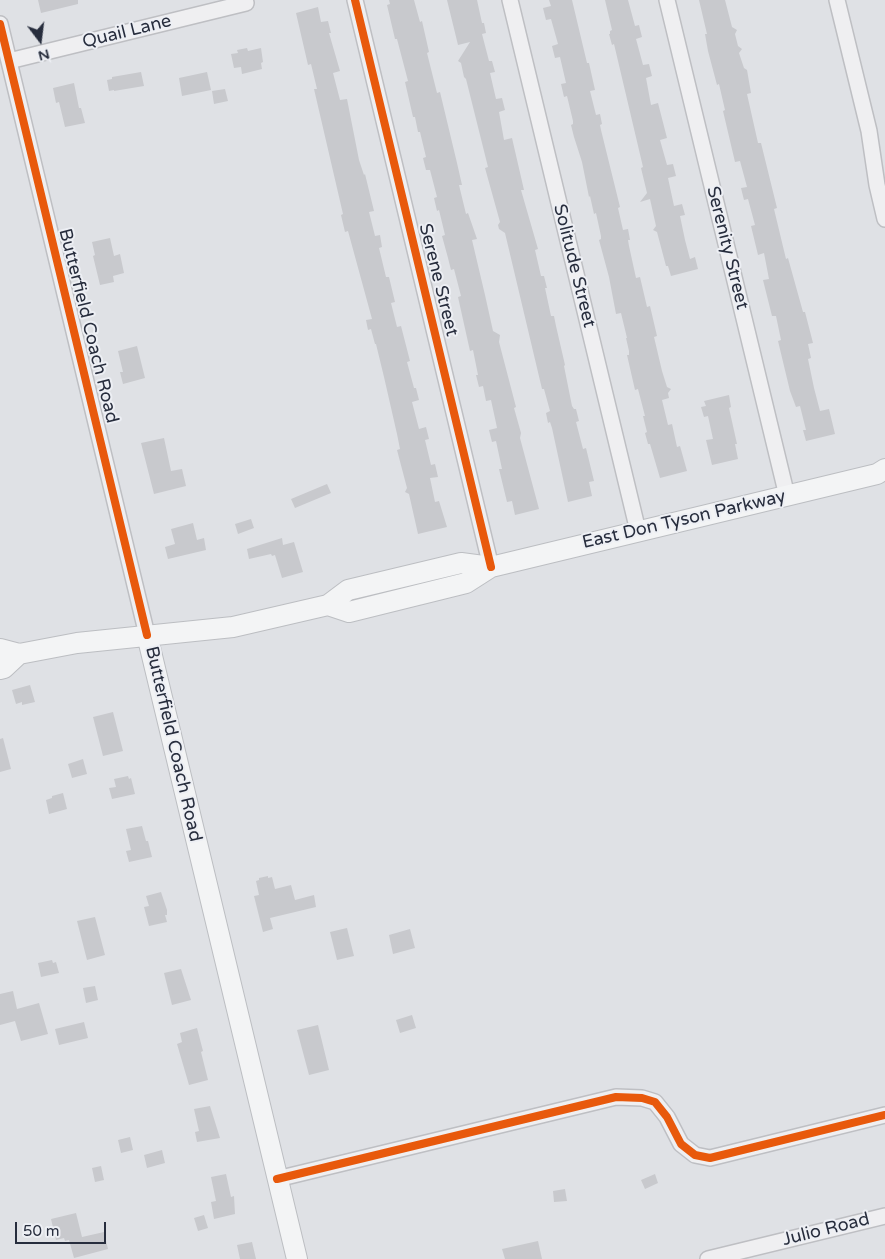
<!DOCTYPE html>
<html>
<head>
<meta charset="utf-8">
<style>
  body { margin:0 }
  #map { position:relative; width:885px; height:1259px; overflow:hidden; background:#dfe1e5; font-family:"Varela Round",sans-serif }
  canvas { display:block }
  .north { position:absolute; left:15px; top:15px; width:50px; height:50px; -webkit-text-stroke:4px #edeff4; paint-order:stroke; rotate:165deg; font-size:14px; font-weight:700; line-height:20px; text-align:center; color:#272d3d }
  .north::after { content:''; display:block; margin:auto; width:18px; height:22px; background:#272d3d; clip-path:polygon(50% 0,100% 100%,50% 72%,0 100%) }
  .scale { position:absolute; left:15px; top:1222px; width:91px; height:22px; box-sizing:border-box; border:2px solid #272d3d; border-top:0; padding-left:6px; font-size:15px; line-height:18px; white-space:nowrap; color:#272d3d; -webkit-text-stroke:4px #edeff4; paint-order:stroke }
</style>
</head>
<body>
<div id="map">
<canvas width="885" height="1259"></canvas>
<div class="north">N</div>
<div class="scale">50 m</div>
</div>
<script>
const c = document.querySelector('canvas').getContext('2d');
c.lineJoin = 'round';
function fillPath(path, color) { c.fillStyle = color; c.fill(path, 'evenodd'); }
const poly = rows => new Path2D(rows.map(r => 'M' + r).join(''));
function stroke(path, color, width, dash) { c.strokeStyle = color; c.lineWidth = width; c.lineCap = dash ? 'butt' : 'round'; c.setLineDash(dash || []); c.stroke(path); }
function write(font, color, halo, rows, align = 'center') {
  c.font = font + ' "Varela Round",sans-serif'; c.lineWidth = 4; c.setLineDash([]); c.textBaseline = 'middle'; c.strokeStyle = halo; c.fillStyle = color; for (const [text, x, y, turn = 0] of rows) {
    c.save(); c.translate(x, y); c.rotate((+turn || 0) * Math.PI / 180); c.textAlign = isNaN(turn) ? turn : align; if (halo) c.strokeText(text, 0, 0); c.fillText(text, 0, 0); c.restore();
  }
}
fillPath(poly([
  [38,0,78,0,78,4,41,13],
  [389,0,414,0,420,22,422,21,429,52,427,53,437,93,440,92,457,163,462,185,459,185,466,214,468,213,477,239,472,240,485,295,493,331,500,335,499,342,516,407,514,408,521,433,520,438,539,509,515,515,512,501,507,502,499,469,502,469,496,441,492,442,489,430,497,428,496,423,491,400,486,401,483,386,479,387,476,375,478,375,473,350,470,351,458,297,461,296,454,269,451,270,448,258,442,236,445,235,439,210,437,211,434,198,437,197,430,170,426,170,423,158,426,157,420,132,418,132,415,117,413,117,405,82,408,81,397,39,395,39,387,5,390,4],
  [447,0,477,0,482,23,484,23,486,33,482,34,489,61,492,61,495,72,490,73,496,99,502,98,505,110,499,112,504,140,512,138,524,190,521,190,538,249,535,250,541,276,544,276,547,288,545,288,551,316,554,316,556,326,565,365,564,366,572,406,574,409,576,409,579,421,576,422,583,449,586,448,594,481,589,482,592,496,568,502,552,428,550,422,548,423,546,413,550,411,544,389,542,389,505,233,499,229,498,225,500,222,485,168,488,167,466,79,464,77,461,63,458,61,470,42,458,45],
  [549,0,572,0,587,63,589,63,595,90,590,91,596,115,600,114,602,124,600,125,601,130,620,207,618,208,623,230,628,229,630,240,628,240,629,246,636,278,640,277,647,307,650,306,657,336,654,337,662,371,667,387,671,389,668,393,669,398,662,400,668,425,672,424,677,447,680,446,687,471,660,478,650,444,648,444,645,433,647,432,643,416,645,416,638,389,635,390,627,355,629,355,629,351,626,338,627,338,621,313,616,314,609,277,599,240,601,239,601,236,596,213,594,214,590,196,589,197,582,162,574,137,571,125,573,124,573,121,567,96,564,97,561,84,566,83,560,57,555,58,552,46,558,44,551,19,546,20,543,8,551,6],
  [605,0,628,0,635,26,639,25,642,37,636,39,643,65,649,64,652,76,646,78,651,105,658,103,667,138,660,140,667,165,673,164,676,176,668,178,674,206,682,204,685,215,680,216,685,240,690,259,695,257,698,269,671,276,668,266,666,266,657,232,653,230,656,226,650,199,640,202,647,193,641,168,643,167,614,44,612,45,609,34,610,34,610,31,612,30],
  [699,0,725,0,732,27,737,30,735,34,738,46,742,49,739,53,744,68,747,70,751,93,747,94,758,143,761,143,777,208,774,209,786,259,788,258,803,312,805,312,813,343,808,344,811,358,808,359,814,388,820,411,829,409,835,434,806,441,803,430,806,430,800,406,796,407,790,391,778,341,781,340,776,316,772,316,763,280,769,279,764,253,758,255,751,226,755,225,748,199,744,200,741,188,747,187,740,161,735,162,723,111,725,110,719,84,717,85,708,51,705,34,707,34],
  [318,7,321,22,328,21,331,33,329,33,340,71,333,73,340,100,347,99,359,160,364,175,365,174,374,211,369,212,375,236,380,235,382,247,379,248,386,277,389,277,395,302,391,303,397,327,401,326,410,361,407,362,414,388,416,388,419,400,412,402,419,429,426,427,429,439,425,440,431,465,435,464,438,477,430,478,435,502,439,501,447,527,418,534,409,494,405,492,407,488,397,450,400,449,397,434,384,377,376,344,375,344,371,329,368,330,366,320,372,319,348,231,345,232,341,215,343,214,314,89,317,89,311,64,308,65,296,13],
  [247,48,248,51,261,48,263,62,261,63,262,69,242,74,241,67,234,68,231,54,238,53,237,50],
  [141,72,144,86,114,91,114,90,109,91,107,80,112,79,112,77],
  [207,72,211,90,182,96,179,78],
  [74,83,79,108,81,108,85,123,65,127,59,102,56,103,53,88],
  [225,89,228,101,214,104,212,91],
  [110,238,114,256,120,254,124,273,113,276,114,282,100,285,93,256,95,255,92,242],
  [137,346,145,378,123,384,120,372,123,372,118,351],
  [729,395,731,407,729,408,737,444,735,444,738,459,712,465,706,440,713,439,708,416,704,417,701,407,706,406,704,401],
  [164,438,171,471,182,469,186,486,154,494,141,443],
  [327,484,331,493,295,508,291,499],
  [251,519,254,528,238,534,235,524],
  [193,523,197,540,204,538,206,550,168,559,165,547,175,544,171,529],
  [282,538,283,545,294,542,303,572,282,578,275,555,272,556,271,554,249,559,247,549],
  [30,685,35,702,22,705,22,702,16,704,12,690],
  [113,712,123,751,103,756,93,717],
  [3,738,11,769,0,772,0,739],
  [83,759,87,774,72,778,68,764],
  [128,776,129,779,131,778,135,794,112,799,109,788,116,787,114,779],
  [63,793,67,809,49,814,46,800,52,798,52,796],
  [142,826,146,841,148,841,152,857,129,862,126,851,131,850,126,829],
  [268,876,268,878,272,877,275,889,291,885,295,900,314,895,316,907,270,918,273,929,263,932,254,896,259,895,256,881,259,880,259,878],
  [161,892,167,910,167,915,165,915,167,922,149,926,144,907,149,906,146,896],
  [95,917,105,955,87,960,77,921],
  [347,928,354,956,337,960,330,932],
  [410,929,415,948,393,954,389,935],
  [52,960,53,963,56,962,59,973,41,977,38,963],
  [181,969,191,1000,172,1005,164,973],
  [95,986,98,1000,86,1003,83,988],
  [13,991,17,1009,39,1003,48,1034,21,1041,15,1021,0,1025,0,994],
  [412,1015,416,1028,400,1033,396,1020],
  [84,1022,88,1038,59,1045,55,1029],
  [318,1025,329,1070,309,1075,297,1030],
  [197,1028,203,1051,201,1052,208,1080,189,1085,177,1044,182,1042,180,1033],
  [210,1106,220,1138,197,1142,195,1132,199,1131,194,1109],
  [130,1137,133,1150,121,1153,118,1140],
  [162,1150,165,1163,147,1168,144,1155],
  [101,1166,104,1180,95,1182,92,1168],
  [226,1174,231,1197,234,1196,235,1214,214,1219,211,1202,216,1201,211,1177],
  [655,1174,658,1183,645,1189,641,1180],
  [565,1189,567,1201,554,1202,553,1191],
  [76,1213,82,1237,104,1232,108,1249,74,1258,69,1240,65,1241,64,1238,56,1240,51,1219],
  [204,1215,208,1228,198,1231,194,1218],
  [538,1241,542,1259,505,1259,502,1249],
  [252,1242,256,1259,240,1259,237,1245]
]), '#c8c9cd');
const minor = poly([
  [355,0,491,567],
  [510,0,638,531],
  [667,0,787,496],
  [837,0,869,131,877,185,885,219],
  [0,24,147,635],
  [9,61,246,3],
  [277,1179,616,1097,642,1098,655,1102,667,1117,681,1144,695,1155,710,1158,885,1115],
  [708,1259,885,1216]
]);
const major = poly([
  [328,605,349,612,466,583,491,567,877,474,885,469],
  [147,635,297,1259],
  [0,649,19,654,77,643,233,627,328,605,348,590,461,563,491,567],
  [0,669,4,668,19,654]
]);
stroke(minor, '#bebfc3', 18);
stroke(major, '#bcbec2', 22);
stroke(minor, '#efeff1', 15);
stroke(major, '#f3f4f5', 20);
stroke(poly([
  [355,0,491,567],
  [0,24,147,635],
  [277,1179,616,1097,642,1098,655,1102,667,1117,681,1144,695,1155,710,1158,885,1115]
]), '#e8590c', 8);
write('18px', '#272d3d', '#edeff4', [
  ["Quail Lane",127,32,-14],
  ["Serenity Street",727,248,76],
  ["Solitude Street",574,266,76],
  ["Serene Street",438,280,76],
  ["Butterfield Coach Road",88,326,76],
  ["East Don Tyson Parkway",684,520,-13],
  ["Butterfield Coach Road",173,744,77],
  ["Julio Road",826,1230,-14]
]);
</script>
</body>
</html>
